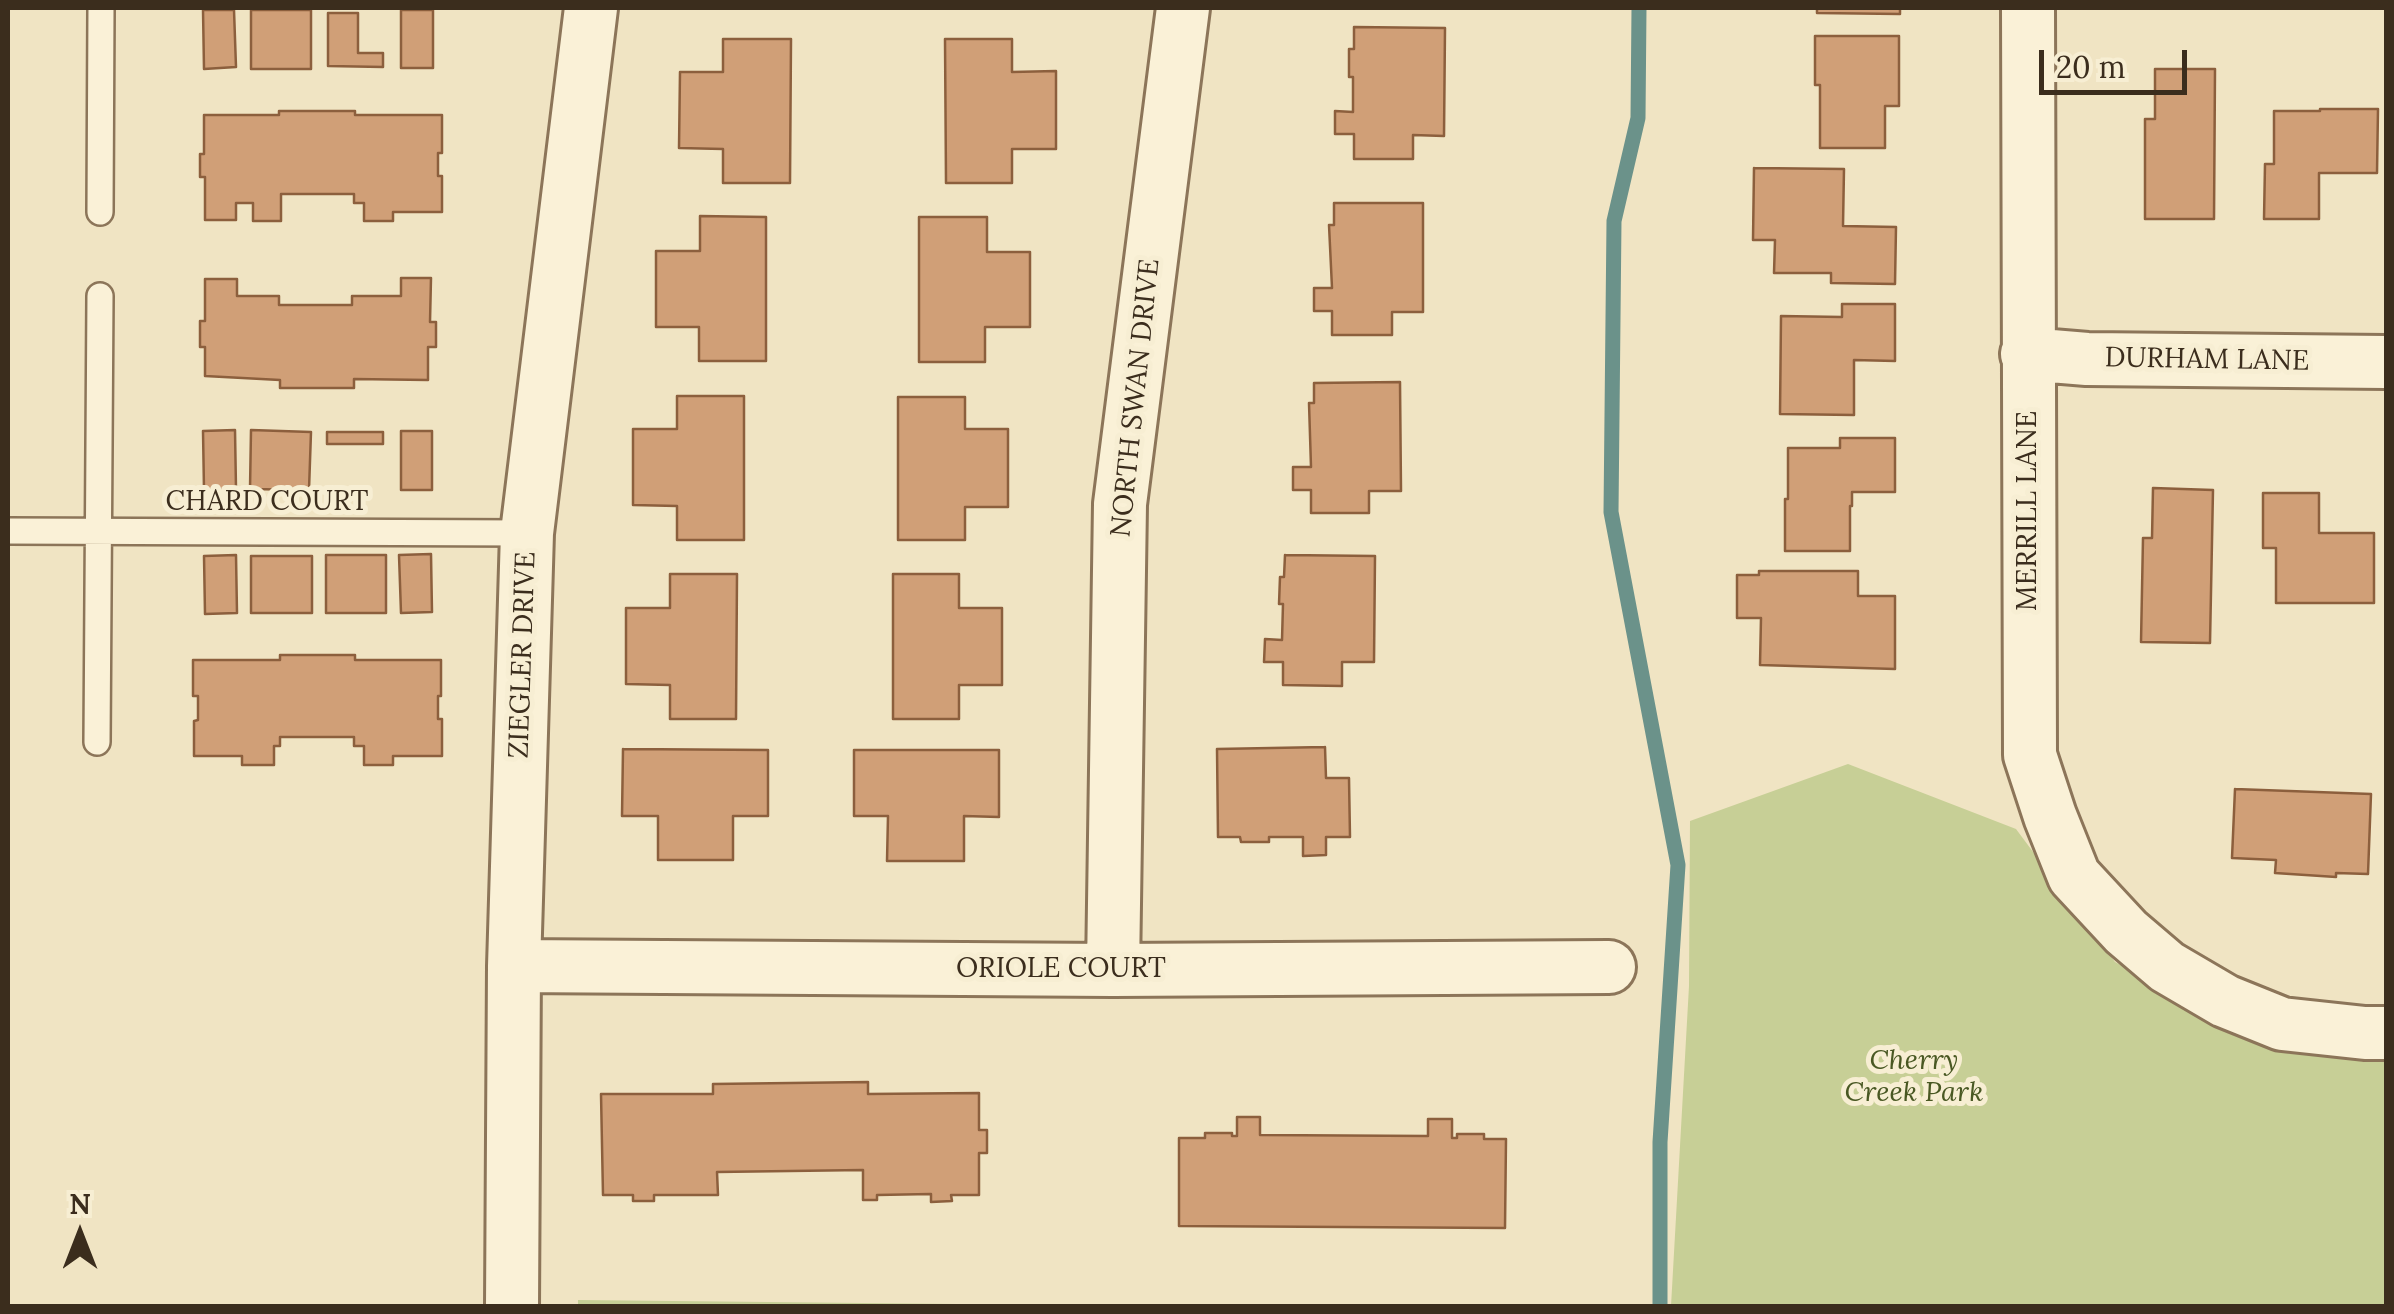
<!DOCTYPE html>
<html>
<head>
<meta charset="utf-8">
<style>
  body { margin:0 }
  #map { position:relative; width:2394px; height:1314px; overflow:hidden; background:#f0e4c3; font-family:Lora,serif }
  canvas { display:block }
  .frame { position:absolute; inset:0; border:10px solid #3b2d1d; pointer-events:none }
  .north { position:absolute; left:30px; top:1184px; width:100px; height:100px; -webkit-text-stroke:8px #f7eed3; paint-order:stroke; rotate:0deg; font-size:28px; font-weight:700; line-height:40px; text-align:center; color:#3b2d1d }
  .north::after { content:''; display:block; margin:auto; width:35px; height:45px; background:#3b2d1d; clip-path:polygon(50% 0,100% 100%,50% 72%,0 100%) }
  .scale { position:absolute; left:2039px; top:50px; width:148px; height:45px; box-sizing:border-box; border:5px solid #3b2d1d; border-top:0; padding-left:12px; font-size:30px; line-height:35px; white-space:nowrap; color:#3b2d1d; -webkit-text-stroke:8px #f7eed3; paint-order:stroke }
</style>
</head>
<body>
<div id="map">
<canvas width="2394" height="1314"></canvas>
<div class="frame"></div>
<div class="north">N</div>
<div class="scale">20 m</div>
</div>
<script>
const c = document.querySelector('canvas').getContext('2d');
c.lineJoin = 'round';
function fillPath(path, color) { c.fillStyle = color; c.fill(path, 'evenodd'); }
const poly = rows => new Path2D(rows.map(r => 'M' + r).join(''));
function stroke(path, color, width, dash) { c.strokeStyle = color; c.lineWidth = width; c.lineCap = dash ? 'butt' : 'round'; c.setLineDash(dash || []); c.stroke(path); }
function write(font, color, halo, rows, align = 'center') {
  c.font = font + ' Lora,serif'; c.lineWidth = 10; c.setLineDash([]); c.textBaseline = 'middle'; c.strokeStyle = halo; c.fillStyle = color; for (const [text, x, y, turn = 0] of rows) {
    c.save(); c.translate(x, y); c.rotate((+turn || 0) * Math.PI / 180); c.textAlign = isNaN(turn) ? turn : align; if (halo) c.strokeText(text, 0, 0); c.fillText(text, 0, 0); c.restore();
  }
}
fillPath(poly([
  [1848,764,2016,829,2115,962,2290,1054,2386,1053,2386,1306,1671,1306,1689,986,1690,821],
  [578,1300,1146,1306,578,1306]
]), '#c7cf96');
stroke(poly([
  [1639,8,1638,118,1614,221,1611,512,1678,865,1660,1142,1660,1306]
]), '#6b928a', 15);
const building = poly([
  [1817,8,1900,8,1900,14,1817,13,1817,8],
  [203,10,234,10,236,67,204,69,203,10],
  [251,10,311,10,311,69,251,69,251,10],
  [401,10,433,10,433,68,401,68,401,10],
  [328,13,358,13,358,53,383,53,383,67,328,66,328,13],
  [1354,27,1445,28,1444,136,1413,135,1413,159,1354,159,1354,134,1335,134,1335,111,1353,112,1353,77,1349,77,1349,49,1354,49,1354,27],
  [1815,36,1899,36,1899,106,1885,106,1885,148,1820,148,1820,85,1815,85,1815,36],
  [723,39,791,39,790,183,723,183,723,149,679,148,680,72,723,72,723,39],
  [945,39,1012,39,1012,72,1056,71,1056,149,1012,149,1012,183,946,183,945,39],
  [2155,69,2215,69,2214,219,2145,219,2145,119,2155,119,2155,69],
  [2320,109,2378,109,2377,173,2319,173,2319,219,2264,219,2265,164,2274,164,2274,111,2320,111,2320,109],
  [279,111,355,111,355,115,442,115,442,153,438,153,438,176,442,176,442,212,393,212,393,221,364,221,364,203,354,203,354,194,281,194,281,221,253,221,253,203,236,203,236,220,205,220,205,177,200,177,200,154,204,154,204,115,279,115,279,111],
  [1754,168,1844,169,1843,226,1896,227,1895,284,1831,283,1831,273,1774,273,1775,240,1753,240,1754,168],
  [1334,203,1423,203,1423,312,1392,312,1392,335,1332,335,1332,311,1314,311,1314,288,1332,288,1329,225,1334,225,1334,203],
  [700,216,766,217,766,361,699,361,699,327,656,327,656,251,700,251,700,216],
  [919,217,987,217,987,252,1030,252,1030,327,985,327,985,362,919,362,919,217],
  [401,278,431,278,430,322,436,322,436,347,428,347,428,380,354,379,354,388,280,388,280,380,205,376,205,347,200,347,200,321,205,321,205,279,237,279,237,296,279,296,279,305,352,305,352,296,401,296,401,278],
  [1842,304,1895,304,1895,361,1854,360,1854,415,1780,414,1781,316,1842,317,1842,304],
  [1400,382,1401,491,1369,491,1369,513,1311,513,1311,490,1293,490,1293,467,1311,467,1309,403,1314,403,1314,383,1400,382],
  [677,396,744,396,744,540,677,540,677,506,633,505,633,429,677,429,677,396],
  [898,397,965,397,965,429,1008,429,1008,507,965,507,965,540,898,540,898,397],
  [235,430,236,489,204,490,203,431,235,430],
  [251,430,311,432,309,490,250,489,251,430],
  [401,431,432,431,432,490,401,490,401,431],
  [327,432,383,432,383,444,327,444,327,432],
  [1840,438,1895,438,1895,492,1852,492,1852,506,1850,506,1850,551,1785,551,1785,499,1788,499,1788,448,1840,448,1840,438],
  [2153,488,2213,490,2210,643,2141,642,2143,538,2152,538,2153,488],
  [2263,493,2319,493,2319,533,2374,533,2374,603,2276,603,2276,548,2263,548,2263,493],
  [431,554,432,612,401,613,399,555,431,554],
  [236,555,237,613,205,614,204,556,236,555],
  [326,555,386,555,386,613,326,613,326,555],
  [1285,555,1375,556,1374,662,1342,662,1342,686,1283,685,1283,662,1264,662,1265,639,1282,640,1283,604,1279,604,1280,577,1284,577,1285,555],
  [251,556,312,556,312,613,251,613,251,556],
  [1759,571,1858,571,1858,596,1895,596,1895,669,1760,665,1761,618,1737,618,1737,575,1759,575,1759,571],
  [670,574,737,574,736,719,670,719,670,685,626,684,626,608,670,608,670,574],
  [893,574,959,574,959,608,1002,608,1002,685,959,685,959,719,893,719,893,574],
  [280,655,355,655,355,660,441,660,441,696,438,696,438,719,442,719,442,756,393,756,393,765,364,765,364,746,354,746,354,737,280,737,280,746,274,746,274,765,242,765,242,756,194,756,194,721,198,720,198,696,193,696,193,660,280,660,280,655],
  [1325,747,1326,778,1349,778,1350,837,1326,837,1326,855,1303,856,1303,837,1269,837,1269,842,1241,842,1240,837,1218,837,1217,749,1325,747],
  [623,749,768,750,768,816,733,816,733,860,658,860,658,816,622,816,623,749],
  [854,750,999,750,999,817,964,816,964,861,887,861,888,816,854,816,854,750],
  [2235,789,2371,794,2368,874,2336,873,2336,877,2275,873,2276,860,2232,858,2235,789],
  [868,1082,868,1094,979,1093,979,1130,987,1130,987,1153,979,1153,979,1195,951,1195,952,1201,931,1202,931,1194,877,1195,877,1200,863,1200,863,1170,717,1172,718,1195,654,1195,654,1201,633,1201,633,1195,603,1195,601,1094,713,1094,713,1084,868,1082],
  [1237,1117,1260,1117,1260,1135,1428,1136,1428,1119,1452,1119,1452,1138,1457,1138,1457,1134,1484,1134,1484,1139,1506,1139,1505,1228,1179,1226,1179,1138,1205,1138,1205,1133,1232,1133,1232,1136,1237,1136,1237,1117]
]);
fillPath(building, '#d09f77');
stroke(building, '#8c5f3d', 2.5);
const lane = poly([
  [100,212,101,8],
  [8,531,527,533],
  [97,742,100,296]
]);
const street = poly([
  [2028,8,2030,755,2050,816,2074,876,2126,932,2167,967,2225,1001,2282,1024,2365,1033,2386,1033],
  [2027,354,2087,359,2386,362],
  [514,966,1113,970,1609,967],
  [1113,970,1120,504,1183,8],
  [512,1306,514,966,527,533,591,8]
]);
stroke(lane, '#8c7559', 30);
stroke(street, '#8c7559', 58);
stroke(lane, '#faf1d7', 25);
stroke(street, '#faf1d7', 52);
write('28px', '#3b2d1d', '#f7eed3', [
  ["DURHAM LANE",2207,360,1],
  ["NORTH SWAN DRIVE",1136,398,-84],
  ["CHARD COURT",267,502],
  ["MERRILL LANE",2028,511,-90],
  ["ZIEGLER DRIVE",523,655,-88],
  ["ORIOLE COURT",1061,969]
]);
write('italic 28px', '#495823', '#f7eed3', [
  ["Cherry",1914,1061],
  ["Creek Park",1914,1093]
]);
</script>
</body>
</html>
